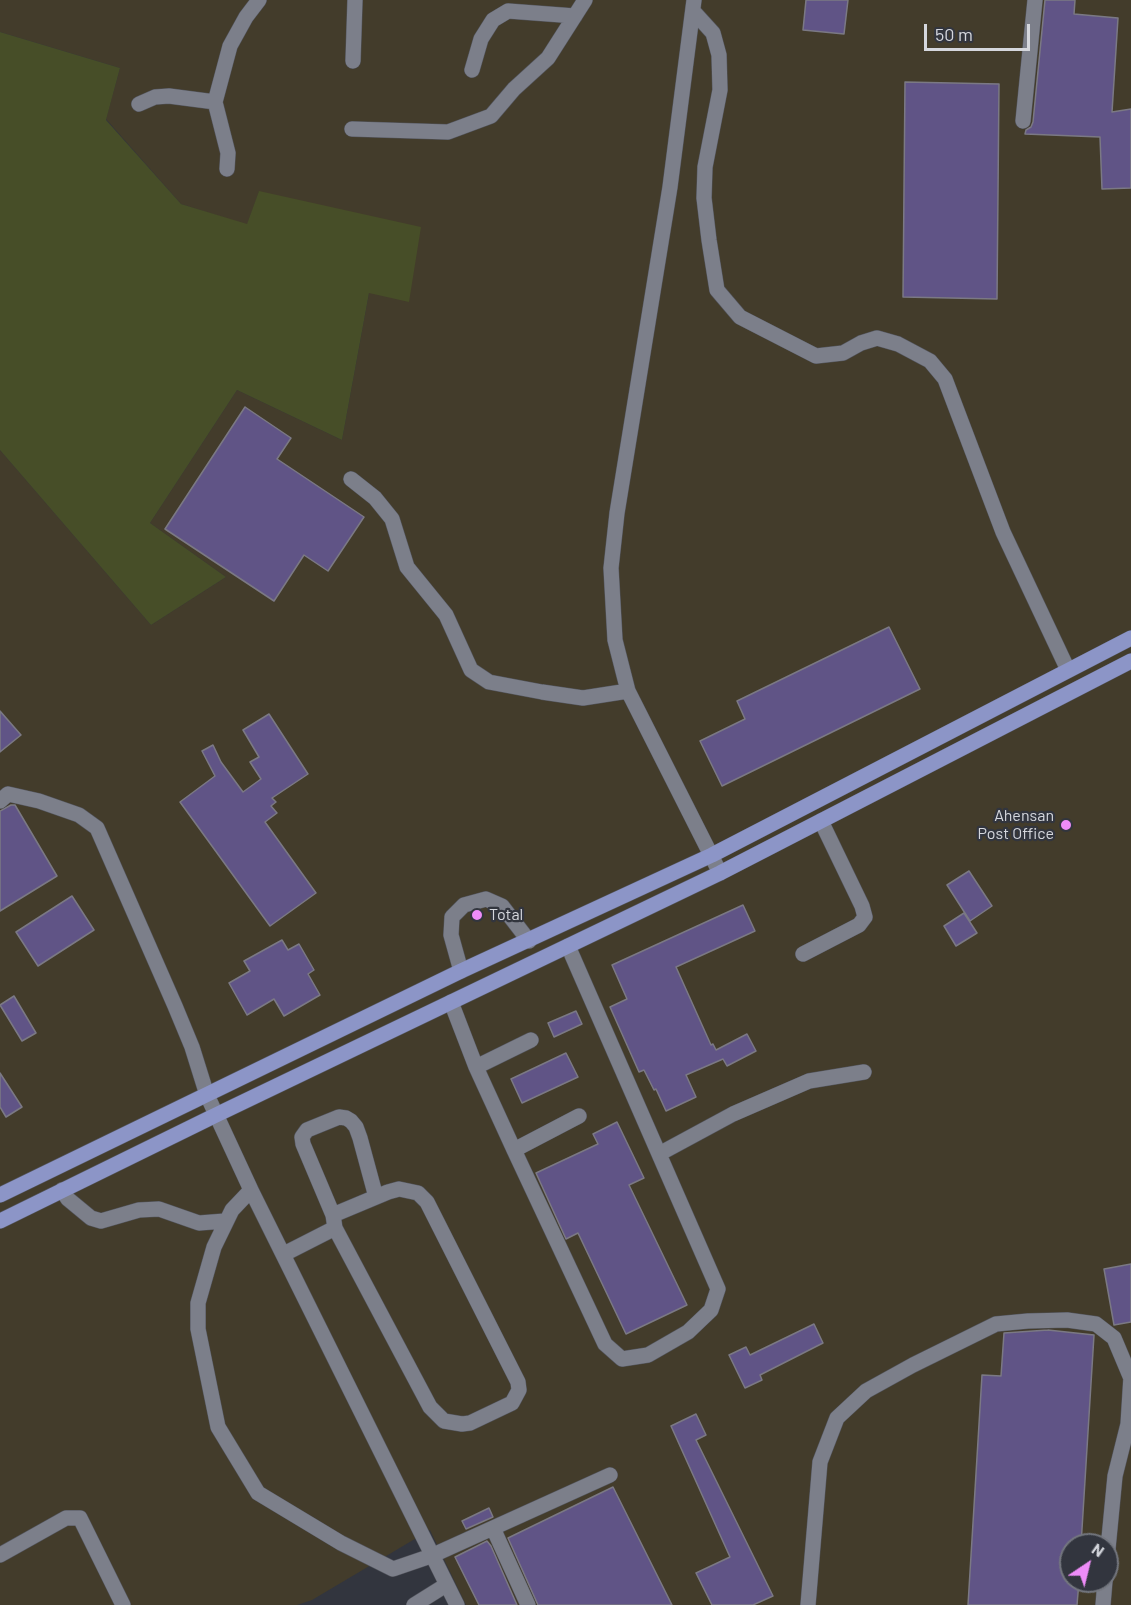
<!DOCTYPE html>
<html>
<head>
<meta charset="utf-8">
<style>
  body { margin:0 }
  #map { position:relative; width:1131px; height:1605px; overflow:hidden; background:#32353e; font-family:Barlow,sans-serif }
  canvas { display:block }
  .north { position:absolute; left:1059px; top:1533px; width:60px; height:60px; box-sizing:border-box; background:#32353e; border:2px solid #73767e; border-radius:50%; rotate:35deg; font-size:16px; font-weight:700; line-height:24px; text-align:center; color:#d5d7dd }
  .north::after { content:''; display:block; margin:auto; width:21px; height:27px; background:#ee8cf8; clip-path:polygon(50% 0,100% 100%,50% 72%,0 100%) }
  .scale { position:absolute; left:924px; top:24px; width:106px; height:27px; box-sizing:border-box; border:3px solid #d5d7dd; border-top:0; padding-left:8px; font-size:18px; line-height:21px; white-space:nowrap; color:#d5d7dd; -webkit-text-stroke:4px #32353e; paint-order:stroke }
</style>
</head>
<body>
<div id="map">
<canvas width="1131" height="1605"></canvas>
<div class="north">N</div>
<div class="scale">50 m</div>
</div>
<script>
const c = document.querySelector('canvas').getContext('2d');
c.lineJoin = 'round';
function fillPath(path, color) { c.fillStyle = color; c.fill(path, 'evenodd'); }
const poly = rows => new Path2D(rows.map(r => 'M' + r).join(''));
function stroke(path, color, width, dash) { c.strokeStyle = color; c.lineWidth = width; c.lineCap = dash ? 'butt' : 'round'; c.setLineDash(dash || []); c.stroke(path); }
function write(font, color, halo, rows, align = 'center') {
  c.font = font + ' Barlow,sans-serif'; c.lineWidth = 4.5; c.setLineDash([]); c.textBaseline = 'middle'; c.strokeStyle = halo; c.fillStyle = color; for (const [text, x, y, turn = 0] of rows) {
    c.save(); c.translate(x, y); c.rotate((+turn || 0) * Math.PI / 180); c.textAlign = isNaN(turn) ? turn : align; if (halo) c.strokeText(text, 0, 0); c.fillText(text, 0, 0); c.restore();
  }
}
fillPath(poly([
  [0,0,1131,0,1131,1605,466,1605,430,1530,312,1600,297,1605,0,1605,0,450,151,625,226,577,150,523,237,390,342,440,369,293,259,192,247,225,181,204,106,119,120,68,0,32],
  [1071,1545,1107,1545,1107,1581,1071,1581]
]), '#433c2b');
fillPath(poly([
  [0,32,120,68,106,120,181,204,247,224,259,191,421,227,409,302,369,293,342,440,237,390,150,523,226,577,151,625,0,450]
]), '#474e28');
const building = poly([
  [806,0,848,0,844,34,803,30,806,0],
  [1045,0,1075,0,1074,14,1118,18,1112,112,1131,109,1131,188,1102,189,1100,137,1025,134,1026,130,1031,127,1033,122,1045,0],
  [905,82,999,84,997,299,903,297,905,82],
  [245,407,291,438,277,459,364,517,328,571,304,555,274,601,165,529,245,407],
  [889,627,920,689,722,786,700,741,745,719,737,701,889,627],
  [0,711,21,735,0,752,0,711],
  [269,714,308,774,272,798,276,802,271,806,277,813,265,822,316,893,270,926,180,802,215,776,202,751,213,745,221,762,243,792,261,779,250,762,259,757,243,730,269,714],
  [11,805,15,805,57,876,0,911,0,811,11,805],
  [969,871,992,906,970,921,947,885,969,871],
  [72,896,94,930,38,966,16,932,72,896],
  [743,905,755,931,676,967,711,1045,713,1044,716,1050,747,1034,756,1051,727,1066,723,1059,686,1075,696,1097,666,1111,656,1089,654,1090,644,1070,639,1072,610,1007,627,999,612,965,743,905],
  [964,913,977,933,956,946,944,926,964,913],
  [282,940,288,950,299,944,314,970,308,974,320,995,284,1016,274,999,247,1015,229,983,250,971,244,961,282,940],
  [14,996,36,1033,22,1041,0,1005,14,996],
  [576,1011,582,1024,554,1037,548,1023,576,1011],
  [566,1053,578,1077,522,1103,511,1079,566,1053],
  [0,1073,22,1107,6,1117,0,1107,0,1073],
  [617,1122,644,1178,629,1185,687,1305,626,1334,578,1233,566,1239,536,1173,598,1144,593,1134,617,1122],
  [1131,1264,1131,1322,1114,1325,1104,1269,1131,1264],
  [814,1324,823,1343,760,1375,762,1380,745,1388,729,1355,746,1347,750,1355,814,1324],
  [1048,1330,1094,1335,1081,1545,1071,1545,1071,1581,1079,1581,1077,1605,968,1605,982,1375,1001,1376,1004,1333,1048,1330],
  [696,1414,706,1435,696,1440,773,1596,753,1605,712,1605,696,1573,730,1557,671,1426,696,1414],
  [613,1487,672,1605,538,1605,508,1538,613,1487],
  [489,1508,493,1517,466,1529,462,1521,489,1508],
  [487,1541,491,1546,517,1605,479,1605,455,1557,487,1541]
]);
fillPath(building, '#605486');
stroke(building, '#7b7984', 1.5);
const minor = poly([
  [694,0,670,187,617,513,611,568,615,640,628,691,720,873],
  [693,11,713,33,719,55,720,90,705,167,704,198,709,240,717,290,740,317,816,356,843,353,861,343,877,338,898,344,930,361,945,379,1003,532,1068,670],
  [353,61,355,0],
  [472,70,481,39,493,20,508,11,575,16],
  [139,104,155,97,169,96,215,102],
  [1023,121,1035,0],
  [352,129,448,132,491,116,514,89,548,58,585,0],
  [227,169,228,153,215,102,230,46,246,17,259,0],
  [351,479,375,498,392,519,407,567,446,615,471,670,489,682,542,692,583,698,628,691],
  [0,801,8,794,39,801,79,815,97,828,175,1006,192,1047,207,1095,251,1190,457,1605],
  [803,954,859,925,865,917,862,906,821,821],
  [461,971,451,935,452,917,464,905,486,899,502,906,529,941],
  [451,1002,476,1067,514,1150,605,1344,622,1359,648,1355,688,1332,711,1310,718,1289,568,946],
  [476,1067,531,1040],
  [514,1150,579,1116],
  [659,1154,733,1114,809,1081,864,1072],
  [62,1190,68,1199,91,1218,101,1221,139,1210,159,1209,199,1223,225,1221],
  [251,1190,232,1210,214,1247,198,1303,198,1329,218,1427,258,1493,341,1543,393,1569,431,1556,610,1475],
  [333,1215,388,1192,399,1189,418,1193,427,1202,518,1382,519,1390,512,1403,470,1423,462,1424,444,1421,430,1407,335,1228,333,1215,303,1144,302,1137,307,1130,339,1117,346,1118,351,1121,356,1127,360,1138,376,1197],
  [284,1254,335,1228],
  [493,1528,528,1605],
  [0,1555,66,1518,80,1518,123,1605],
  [1107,1559,1115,1476,1128,1424,1131,1376],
  [414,1605,446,1585],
  [808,1605,820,1462,837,1418,866,1391,913,1365,996,1324,1028,1321,1067,1320,1096,1324,1114,1338,1130,1376],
  [1103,1605,1105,1581]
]);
const major = poly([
  [0,1195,461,971,712,855,1131,638],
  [0,1221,216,1115,720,873,1131,661]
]);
stroke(minor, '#52545c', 16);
stroke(major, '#52545c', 16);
stroke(minor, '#7c7f8a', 15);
stroke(major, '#8c95c7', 15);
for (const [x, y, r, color] of [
  [1066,825,6,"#ee8cf8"],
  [477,915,6,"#ee8cf8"]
]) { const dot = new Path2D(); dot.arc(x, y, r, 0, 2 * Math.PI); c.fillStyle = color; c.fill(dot); stroke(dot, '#32353e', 2); }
write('16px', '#d5d7dd', '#32353e', [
  ["Ahensan",1054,816],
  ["Post Office",1054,834],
  ["Total",489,915,"left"]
], 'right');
</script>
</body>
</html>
